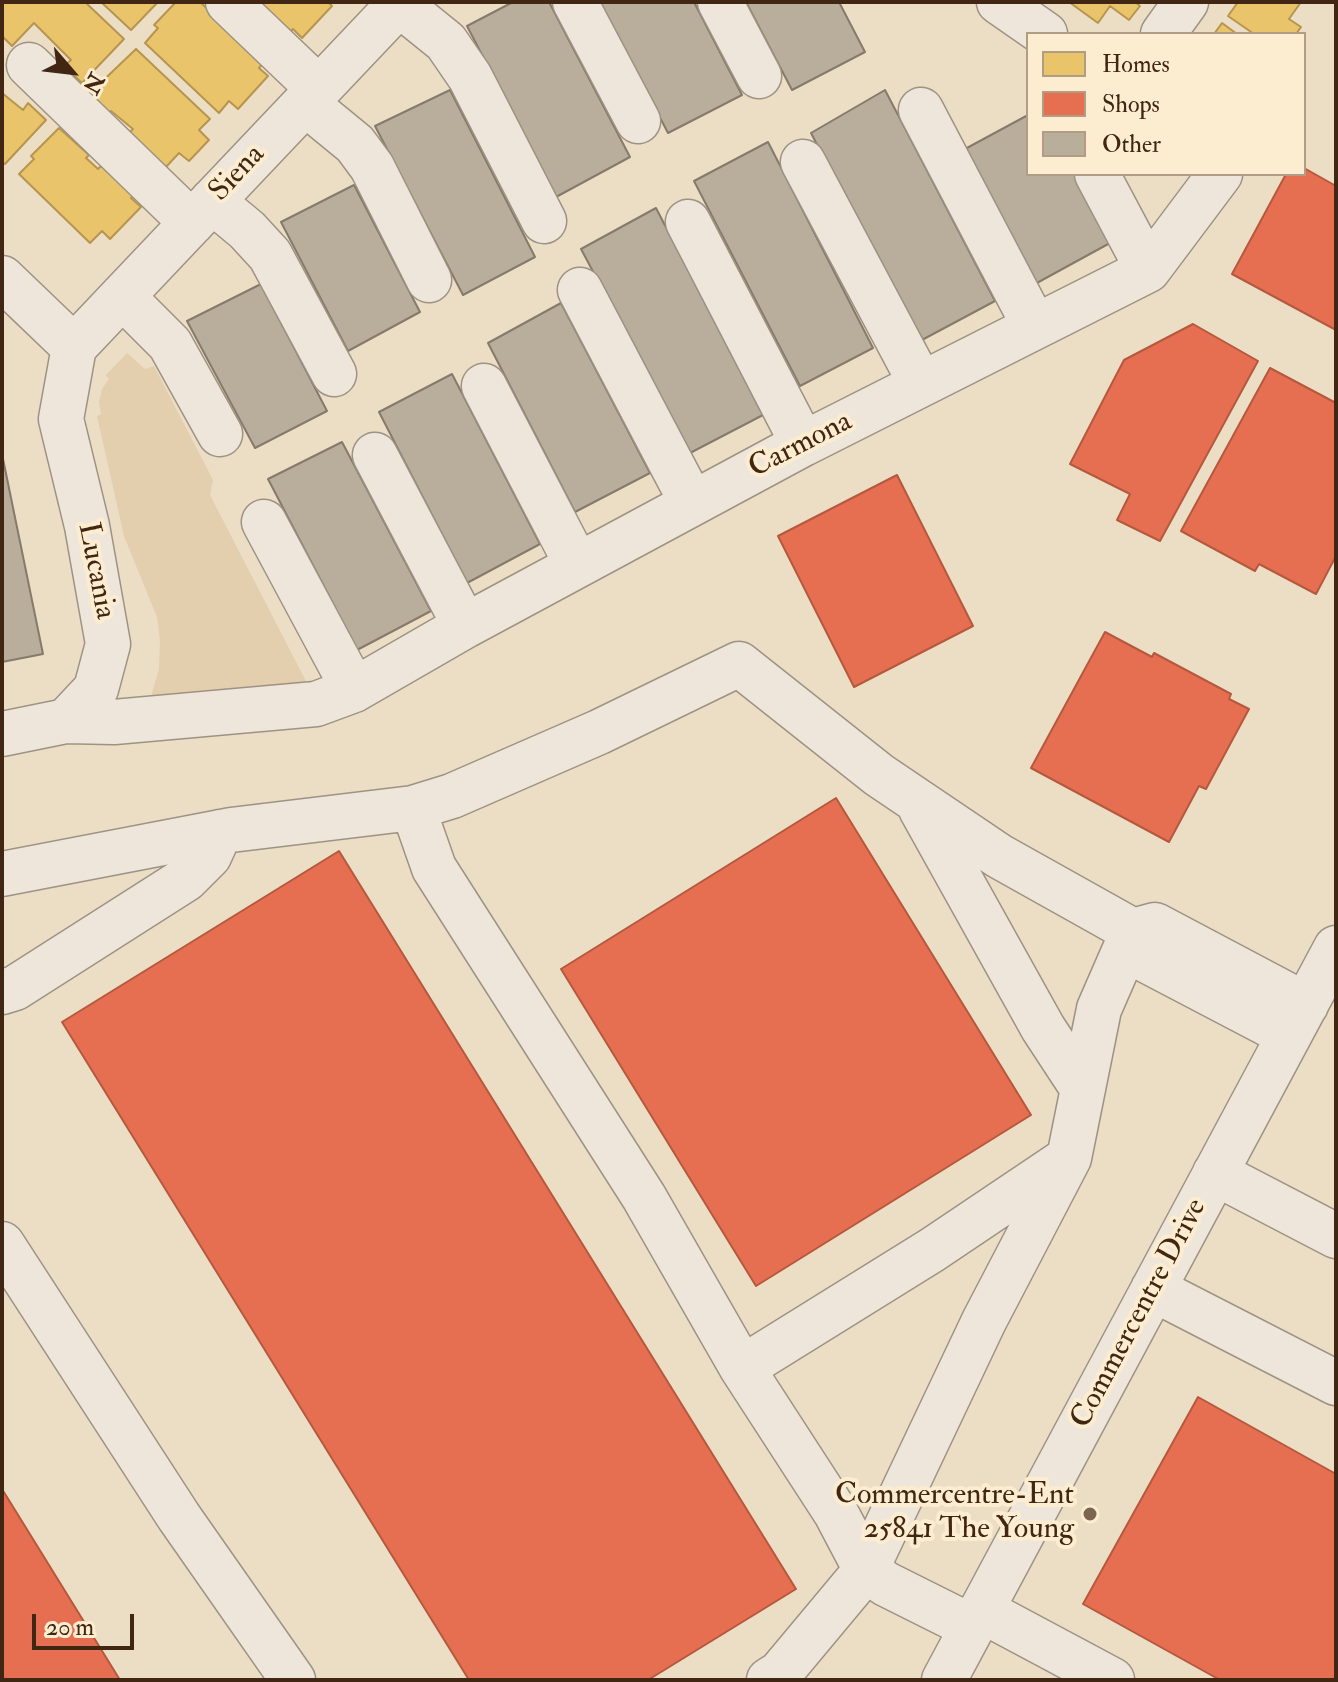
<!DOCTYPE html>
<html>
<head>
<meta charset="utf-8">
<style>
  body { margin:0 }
  #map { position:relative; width:1338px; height:1682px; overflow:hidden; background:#ecddc5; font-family:"IM FELL Double Pica",serif }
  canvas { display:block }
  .frame { position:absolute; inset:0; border:4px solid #412613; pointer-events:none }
  .legend { position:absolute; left:1026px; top:32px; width:280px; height:144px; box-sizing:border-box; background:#fcecd0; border:2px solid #b19d84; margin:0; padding:10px 14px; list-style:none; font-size:24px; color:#412613 }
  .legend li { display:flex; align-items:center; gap:16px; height:40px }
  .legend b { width:40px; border:2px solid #b19d84 }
  .north { position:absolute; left:32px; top:32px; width:80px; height:80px; -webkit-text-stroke:6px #fcecd0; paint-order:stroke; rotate:118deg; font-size:22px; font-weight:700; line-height:32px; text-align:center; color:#412613 }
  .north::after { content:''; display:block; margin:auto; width:28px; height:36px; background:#412613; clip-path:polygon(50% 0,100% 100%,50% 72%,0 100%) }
  .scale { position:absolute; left:32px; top:1614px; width:102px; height:36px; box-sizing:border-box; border:4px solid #412613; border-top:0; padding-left:10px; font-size:24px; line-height:28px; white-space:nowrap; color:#412613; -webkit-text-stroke:6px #fcecd0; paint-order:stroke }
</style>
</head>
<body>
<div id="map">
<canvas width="1338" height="1682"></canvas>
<div class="frame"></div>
<ul class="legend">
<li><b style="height:22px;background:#e9c46a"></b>Homes</li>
<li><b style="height:22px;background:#e76f51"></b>Shops</li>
<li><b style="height:22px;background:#b9ad9c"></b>Other</li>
</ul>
<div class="north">N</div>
<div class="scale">20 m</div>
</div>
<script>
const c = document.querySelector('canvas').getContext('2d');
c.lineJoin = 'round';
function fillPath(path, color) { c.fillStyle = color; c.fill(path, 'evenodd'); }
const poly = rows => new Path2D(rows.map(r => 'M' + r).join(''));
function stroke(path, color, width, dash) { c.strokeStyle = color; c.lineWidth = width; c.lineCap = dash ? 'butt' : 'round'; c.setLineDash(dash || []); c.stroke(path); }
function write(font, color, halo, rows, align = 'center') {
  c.font = font + ' "IM FELL Double Pica",serif'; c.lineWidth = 8; c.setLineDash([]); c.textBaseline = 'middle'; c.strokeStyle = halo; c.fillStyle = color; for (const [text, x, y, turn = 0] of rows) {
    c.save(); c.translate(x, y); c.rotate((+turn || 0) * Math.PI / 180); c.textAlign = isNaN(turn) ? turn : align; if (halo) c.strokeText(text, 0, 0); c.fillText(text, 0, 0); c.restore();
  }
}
fillPath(poly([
  [127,353,145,369,154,366,213,480,210,495,310,689,148,707,159,669,160,640,157,617,124,536,97,416,101,414,99,402,102,389,109,379,106,375]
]), '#e3cead');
const homes = poly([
  [2,2,85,2,124,39,82,83,64,66,71,60,34,23,12,46,2,36,2,2],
  [101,2,158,2,131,30,101,2],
  [176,2,200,2,264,62,259,68,268,76,238,109,229,101,219,113,145,43,158,28,154,25,176,2],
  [258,2,328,2,332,6,302,38,293,29,289,32,258,2],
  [1069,2,1135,2,1140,6,1129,20,1110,6,1098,23,1069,2],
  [1238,2,1301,2,1289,19,1301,27,1296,34,1254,34,1228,16,1238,2],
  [1222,23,1237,34,1214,34,1222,23],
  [136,49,210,119,199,130,209,140,189,161,179,153,166,167,129,133,133,129,111,111,109,113,89,94,136,49],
  [2,93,23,110,28,103,46,120,5,164,2,162,2,93],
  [59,128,89,155,86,158,98,169,102,165,134,195,131,198,141,207,110,239,102,231,90,243,19,174,34,159,31,156,59,128]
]);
fillPath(homes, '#e9c46a');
stroke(homes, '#b79550', 2);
const shops = poly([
  [1304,168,1336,186,1336,330,1232,274,1286,174,1304,174,1304,168],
  [1193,324,1258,361,1160,541,1117,520,1130,494,1070,464,1124,360,1193,324],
  [1270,368,1336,403,1336,556,1316,594,1259,564,1255,571,1181,531,1270,368],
  [897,475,973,626,854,687,778,536,897,475],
  [1105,632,1152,657,1154,653,1231,694,1229,699,1249,709,1206,789,1199,786,1169,842,1031,768,1105,632],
  [836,798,1031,1115,756,1286,561,969,836,798],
  [339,851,796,1589,648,1680,469,1680,62,1022,339,851],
  [1198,1397,1336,1474,1336,1680,1220,1680,1083,1604,1198,1397],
  [2,1489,120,1680,2,1680,2,1489]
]);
fillPath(shops, '#e76f51');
stroke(shops, '#b5593e', 2);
const building = poly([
  [513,2,549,2,630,157,556,197,467,26,513,2],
  [600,2,694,2,742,95,668,133,600,2],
  [746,2,839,2,865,52,792,90,746,2],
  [450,90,535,257,463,295,375,126,450,90],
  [885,90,995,301,920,341,811,133,885,90],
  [1028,115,1028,174,1074,174,1110,243,1035,284,965,149,1028,115],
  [768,142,873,348,800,386,694,181,768,142],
  [354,185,420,312,348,351,281,222,354,185],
  [656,208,763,415,690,453,581,249,656,208],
  [261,284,327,411,255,448,187,321,261,284],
  [561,303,650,473,575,512,488,343,561,303],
  [452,374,540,544,467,583,379,412,452,374],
  [342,442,431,611,357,650,268,479,342,442],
  [2,454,43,654,2,662,2,454]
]);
fillPath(building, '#b9ad9c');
stroke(building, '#867a6b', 2);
const minor = poly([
  [228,2,319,89],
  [575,2,638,121],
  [720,2,759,76],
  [999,2,1045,34],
  [399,4,446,42,470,77,544,221],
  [1163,34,1186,2],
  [29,65,192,223],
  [305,103,355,144,372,167,429,280],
  [921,110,1035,327],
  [803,162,921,384],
  [1097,174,1148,270],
  [212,201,247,230,270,255,334,374],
  [688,222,803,444],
  [2,278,74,347],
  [580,290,692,503],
  [122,296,170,344,220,434],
  [74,347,401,2],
  [484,386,577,565],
  [375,455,465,626],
  [264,522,354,690],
  [66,721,114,722,316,704,354,690,465,626,803,444,1148,270,1220,174],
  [2,734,66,721,96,689,108,644,87,526,61,419,74,347],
  [921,809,1043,1028,1083,1089],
  [2,874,231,830,413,808],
  [2,992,15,988,186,879,209,856,220,832],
  [1289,1035,1142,958,1133,931,1155,925,1306,1005],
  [1215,1173,1336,1236],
  [2,1244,179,1517,293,1680],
  [1153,1289,1336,1383],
  [742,1368,932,1250,1063,1162],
  [981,1610,1112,1680],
  [769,1680,780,1673,866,1570,984,1321,1069,1158,1099,1009,1133,931,999,856,879,775,739,664,599,732,452,796,413,808,434,868,644,1197,742,1368,836,1513,866,1570,886,1584,972,1627],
  [944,1680,1336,948]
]);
stroke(minor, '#9e9383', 47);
stroke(minor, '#eee6da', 44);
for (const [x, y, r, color] of [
  [1090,1514,8,"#7d6651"]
]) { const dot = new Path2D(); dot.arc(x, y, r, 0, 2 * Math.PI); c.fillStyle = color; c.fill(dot); stroke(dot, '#fcecd0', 3); }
write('30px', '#412613', '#fcecd0', [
  ["Siena",238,174,-47],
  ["Carmona",801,446,-27],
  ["Lucania",95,571,79],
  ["Commercentre Drive",1140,1314,-62]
]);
write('30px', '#412613', '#fcecd0', [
  ["Commercentre-Ent",1074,1497],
  ["25841 The Young",1074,1531]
], 'right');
</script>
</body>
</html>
